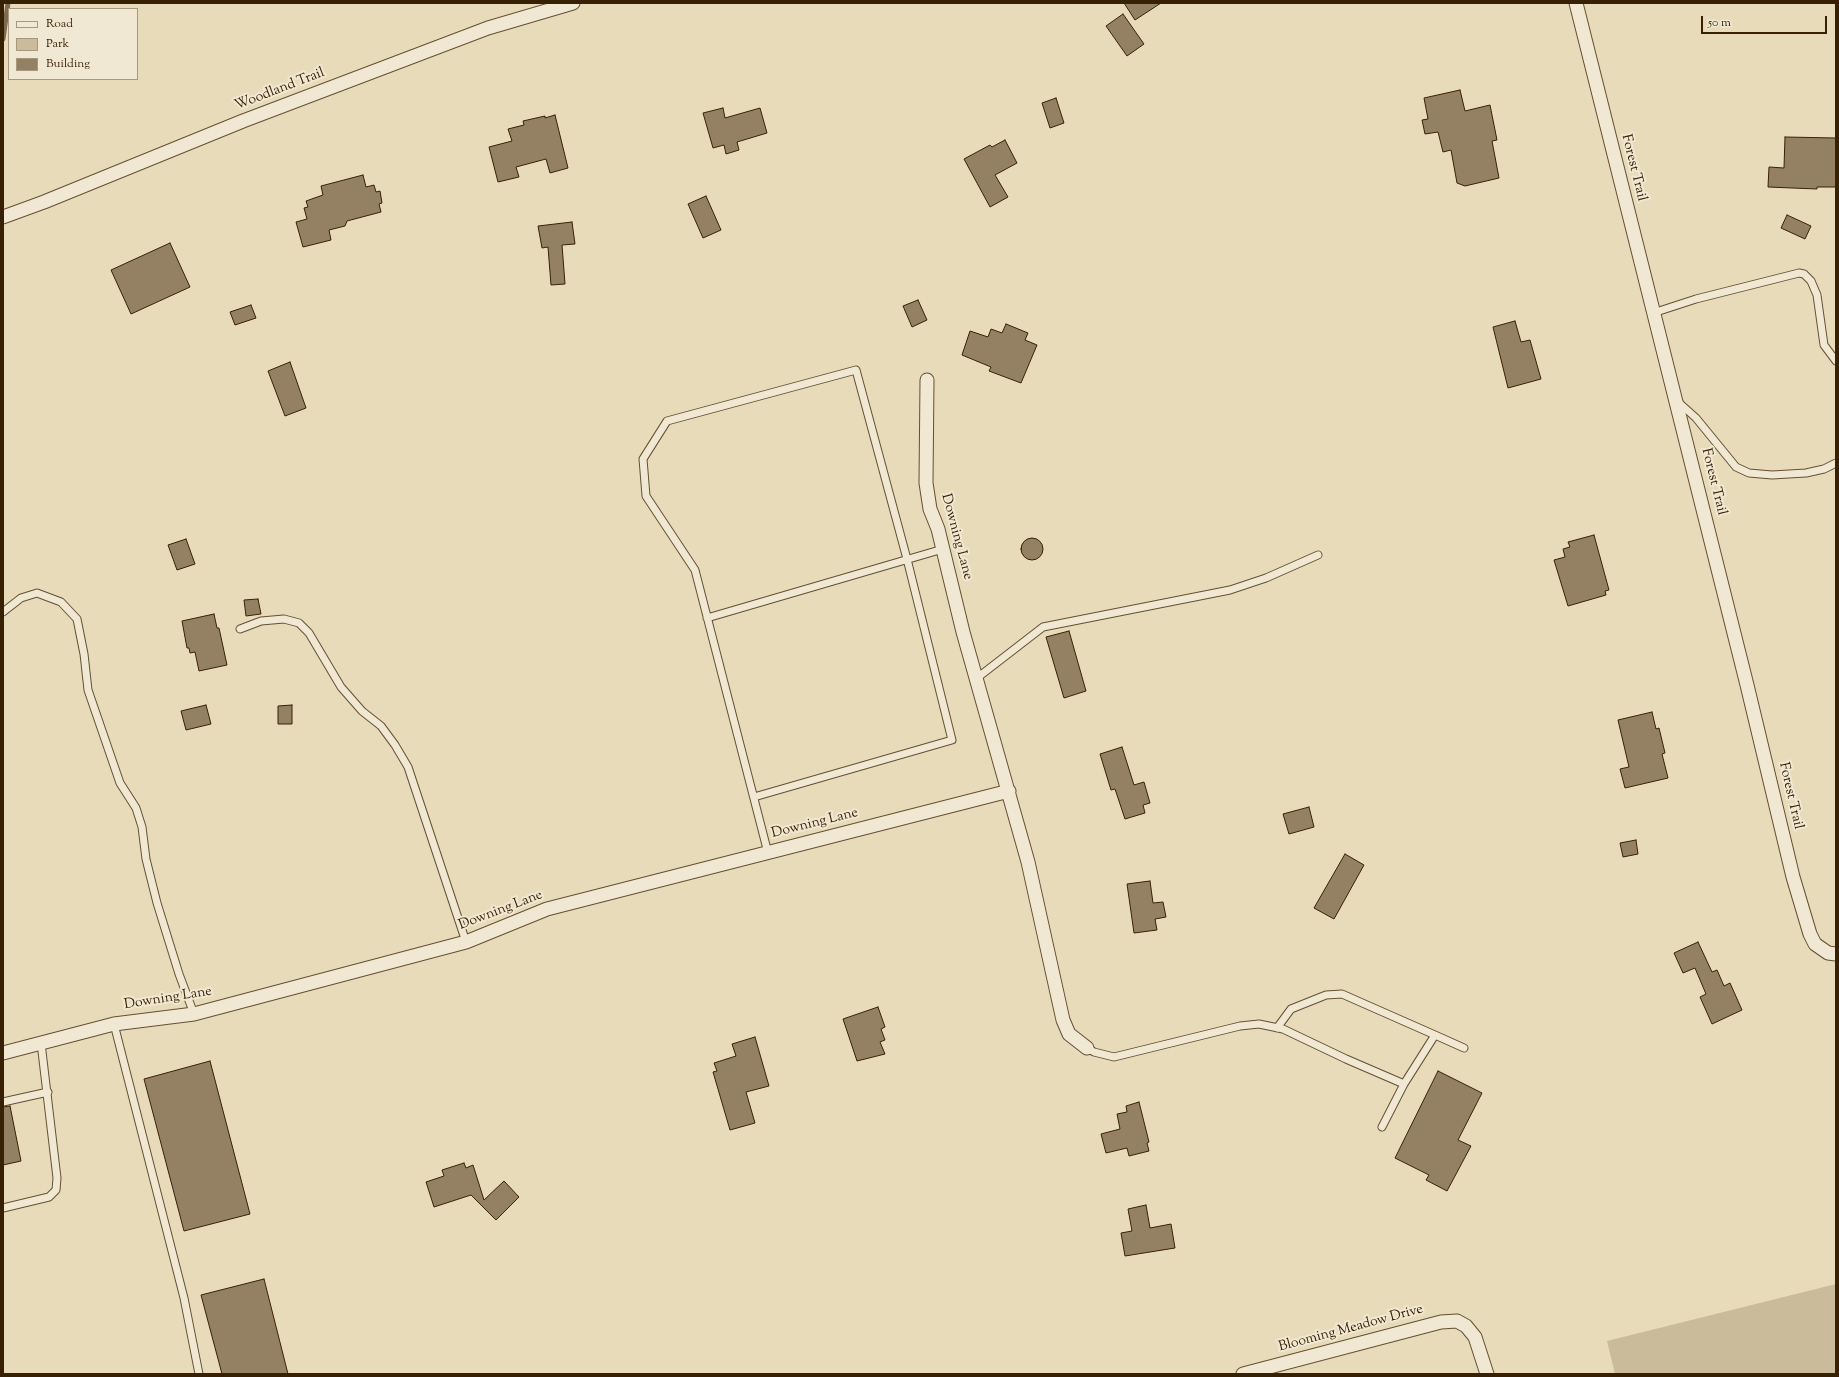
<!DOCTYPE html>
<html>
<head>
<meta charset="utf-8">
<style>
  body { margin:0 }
  #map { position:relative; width:1839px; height:1377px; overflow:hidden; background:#e8dbba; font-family:"Sorts Mill Goudy",serif }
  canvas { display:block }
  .frame { position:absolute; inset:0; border:4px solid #382004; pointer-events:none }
  .legend { position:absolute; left:8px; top:8px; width:130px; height:72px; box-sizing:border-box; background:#f0e8d2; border:1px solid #a69880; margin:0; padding:5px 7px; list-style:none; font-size:12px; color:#382004 }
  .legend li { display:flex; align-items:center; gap:8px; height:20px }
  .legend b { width:20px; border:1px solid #a69880 }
  .scale { position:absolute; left:1701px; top:16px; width:126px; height:18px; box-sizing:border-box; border:2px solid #382004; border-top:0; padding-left:5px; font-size:12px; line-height:14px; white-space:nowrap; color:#382004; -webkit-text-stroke:3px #f0e8d2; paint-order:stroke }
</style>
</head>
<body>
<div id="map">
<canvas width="1839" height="1377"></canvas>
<div class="frame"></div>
<ul class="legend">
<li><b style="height:5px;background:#f0e8d2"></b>Road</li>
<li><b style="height:11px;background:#cabb9b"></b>Park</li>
<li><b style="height:11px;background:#948163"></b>Building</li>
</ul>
<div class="scale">50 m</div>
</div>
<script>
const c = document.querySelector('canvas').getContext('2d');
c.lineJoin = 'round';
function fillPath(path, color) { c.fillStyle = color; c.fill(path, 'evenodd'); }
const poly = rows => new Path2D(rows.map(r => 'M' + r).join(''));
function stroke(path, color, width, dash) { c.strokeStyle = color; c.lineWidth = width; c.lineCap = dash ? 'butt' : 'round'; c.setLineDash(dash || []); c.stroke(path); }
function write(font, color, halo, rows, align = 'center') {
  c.font = font + ' "Sorts Mill Goudy",serif'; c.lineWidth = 4; c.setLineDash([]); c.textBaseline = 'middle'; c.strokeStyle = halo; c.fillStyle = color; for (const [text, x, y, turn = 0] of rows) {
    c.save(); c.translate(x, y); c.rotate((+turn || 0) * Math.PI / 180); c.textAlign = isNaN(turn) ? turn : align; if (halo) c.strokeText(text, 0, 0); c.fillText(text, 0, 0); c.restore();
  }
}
fillPath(poly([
  [1836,1284,1836,1374,1615,1374,1607,1341]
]), '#cabb9b');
stroke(poly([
  [3,39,8,3]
]), '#7e6a4c', 5);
const building = poly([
  [1124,3,1161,3,1135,20,1124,3],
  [1123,14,1144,44,1127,56,1106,26,1123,14],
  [1460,90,1465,111,1490,105,1497,140,1492,141,1499,178,1465,186,1457,183,1451,150,1443,152,1438,132,1425,134,1422,120,1428,119,1424,98,1460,90],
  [1056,98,1064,123,1050,128,1042,103,1056,98],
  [723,108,725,118,760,108,767,133,737,142,739,150,726,154,724,145,713,148,703,113,723,108],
  [555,115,568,168,550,173,546,159,516,167,519,177,498,182,489,147,512,141,508,129,524,125,523,121,545,116,545,118,555,115],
  [1785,137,1836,138,1836,187,1817,187,1817,189,1768,187,1769,167,1784,168,1785,137],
  [1005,140,1017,163,995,175,1008,197,990,207,964,159,990,145,992,147,1005,140],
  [363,175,366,187,374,185,376,192,380,191,382,203,379,204,381,212,347,221,345,226,329,230,331,240,303,247,296,222,307,219,304,208,308,207,306,201,323,195,321,186,363,175],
  [706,196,721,230,703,238,688,204,706,196],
  [1787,215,1811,226,1805,239,1781,228,1787,215],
  [572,222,575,244,562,245,565,284,551,285,548,247,542,248,538,226,572,222],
  [170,243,190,287,131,314,111,270,170,243],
  [918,300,927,320,912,327,903,306,918,300],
  [251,305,256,318,235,325,230,312,251,305],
  [1515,321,1521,342,1530,340,1541,379,1508,388,1493,327,1515,321],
  [1006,324,1028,333,1025,340,1037,345,1021,383,989,371,991,367,962,355,970,331,988,337,991,329,1002,333,1006,324],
  [290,362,306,408,285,416,268,371,290,362],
  [1594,535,1609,590,1605,591,1606,595,1568,606,1554,560,1565,557,1563,549,1570,547,1568,542,1594,535],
  '1021 549a11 11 0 1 1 22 0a11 11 0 1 1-22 0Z',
  [186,539,195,564,177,570,168,545,186,539],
  [258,599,261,614,246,616,244,600,258,599],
  [214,614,217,628,219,628,227,665,199,671,195,652,190,653,189,648,187,648,182,621,214,614],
  [1069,631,1086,691,1064,698,1046,637,1069,631],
  [206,705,211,724,186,730,181,711,206,705],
  [292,705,292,724,278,724,278,706,292,705],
  [1652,712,1656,729,1659,728,1665,753,1662,754,1668,778,1625,788,1620,769,1629,767,1618,720,1652,712],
  [1122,747,1134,785,1144,782,1150,803,1143,805,1145,813,1125,819,1115,789,1111,790,1100,754,1122,747],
  [1309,807,1314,827,1289,834,1283,814,1309,807],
  [1636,840,1638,854,1623,857,1620,843,1636,840],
  [1345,854,1364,865,1334,919,1314,908,1345,854],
  [1150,881,1153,903,1163,902,1166,917,1155,919,1157,930,1134,933,1127,884,1150,881],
  [1698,942,1712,972,1717,970,1724,986,1730,983,1742,1010,1712,1024,1700,997,1706,994,1695,968,1683,973,1674,953,1698,942],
  [878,1007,885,1027,881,1029,885,1040,880,1042,885,1054,857,1061,843,1019,878,1007],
  [755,1037,769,1086,746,1092,755,1123,730,1130,713,1072,717,1071,714,1063,736,1056,732,1044,755,1037],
  [210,1061,250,1214,184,1231,144,1079,210,1061],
  [1438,1071,1482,1093,1458,1140,1471,1146,1447,1191,1426,1180,1429,1175,1395,1158,1438,1071],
  [1139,1102,1149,1142,1147,1143,1149,1151,1129,1156,1127,1148,1106,1153,1101,1134,1120,1129,1117,1114,1127,1112,1126,1106,1139,1102],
  [10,1106,21,1161,3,1165,3,1107,10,1106],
  [464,1163,466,1168,473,1165,484,1200,504,1181,519,1197,496,1220,471,1195,434,1207,426,1182,444,1176,442,1170,464,1163],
  [1146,1205,1150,1228,1171,1224,1175,1248,1125,1256,1121,1233,1132,1231,1128,1209,1146,1205],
  [264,1279,288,1374,222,1374,201,1295,264,1279]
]);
fillPath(building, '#948163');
stroke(building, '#382004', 1);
const lane = poly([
  [1653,313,1696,299,1799,273,1804,274,1811,281,1817,295,1824,345,1836,361],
  [1677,401,1696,418,1736,467,1749,473,1772,475,1806,473,1824,469,1836,463],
  [3,612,21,598,37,593,61,602,77,619,84,654,88,690,120,783,136,808,142,827,146,859,157,903,179,974,194,1014],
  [707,618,943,549],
  [240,629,261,621,284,619,299,623,309,633,341,687,362,711,381,726,395,745,408,767,466,942],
  [977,678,1043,627,1230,590,1266,578,1318,555],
  [754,797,952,740,907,559,856,370,667,421,643,459,646,496,695,570,768,853],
  [114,1024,184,1298,199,1374],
  [1435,1035,1464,1048],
  [1087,1048,1094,1052,1114,1057,1240,1026,1259,1024,1283,1029,1346,1059,1404,1084,1435,1035,1342,994,1326,995,1291,1009,1277,1028],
  [3,1102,48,1092],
  [1382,1127,1404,1084],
  [3,1208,49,1197,56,1190,57,1178,41,1043]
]);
const street = poly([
  [1576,3,1747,685,1793,877,1810,934,1815,944,1828,953,1836,954],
  [3,217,44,202,243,121,488,28,573,3],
  [927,380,926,483,930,509,938,529,963,632,1028,862,1063,1020,1069,1034,1087,1048],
  [3,1053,114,1024,194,1014,466,942,547,909,1009,791],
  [1243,1374,1441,1322,1457,1321,1466,1326,1475,1337,1487,1374]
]);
stroke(lane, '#644f32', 9);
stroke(street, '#644f32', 15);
stroke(lane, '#f0e8d2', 7);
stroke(street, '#f0e8d2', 13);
write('14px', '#382004', '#f0e8d2', [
  ["Woodland Trail",280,90,-21],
  ["Forest Trail",1633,168,76],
  ["Forest Trail",1713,482,76],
  ["Downing Lane",956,537,75],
  ["Forest Trail",1790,796,77],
  ["Downing Lane",815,824,-14],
  ["Downing Lane",501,911,-21],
  ["Downing Lane",168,999,-9],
  ["Blooming Meadow Drive",1351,1329,-15]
]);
</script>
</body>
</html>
